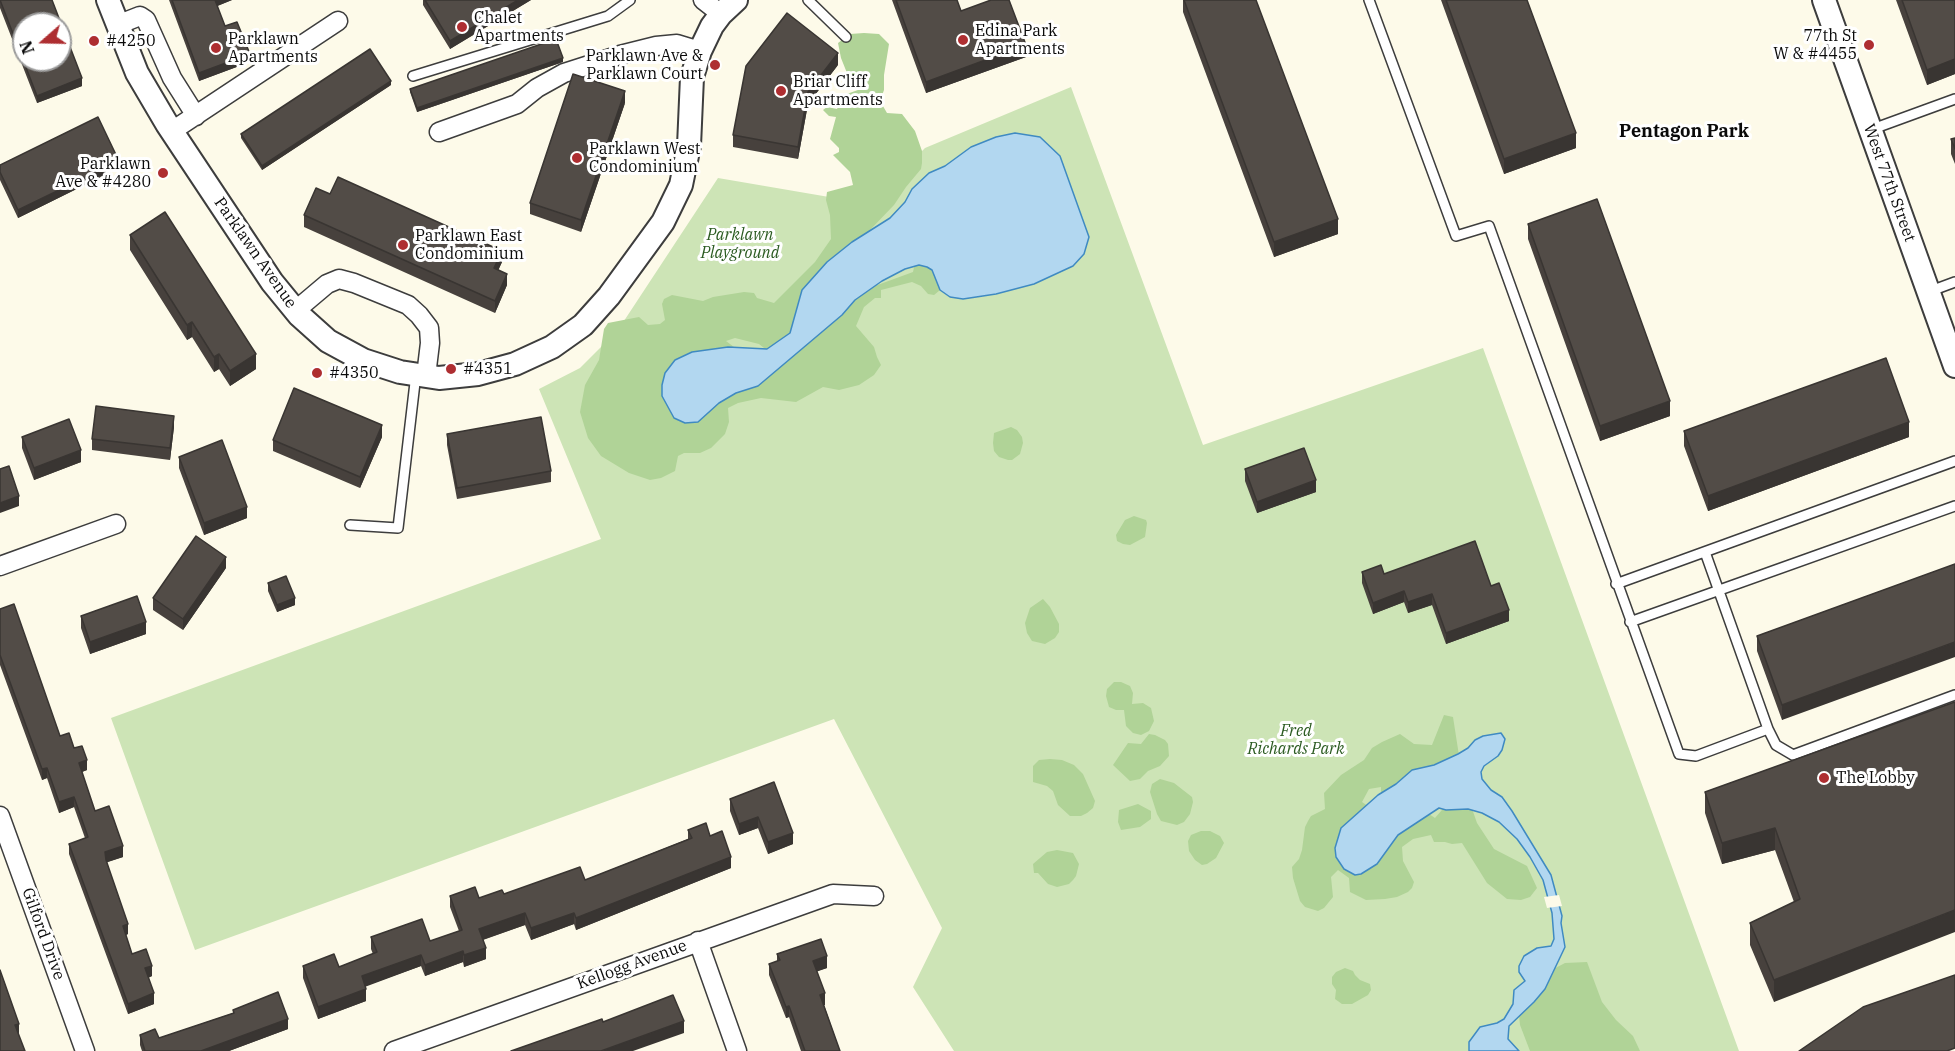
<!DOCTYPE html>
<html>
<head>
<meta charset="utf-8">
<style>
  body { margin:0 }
  #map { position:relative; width:1955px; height:1051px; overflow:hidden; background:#fdfae9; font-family:"IBM Plex Serif",serif }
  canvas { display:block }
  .north { position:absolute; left:12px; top:12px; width:60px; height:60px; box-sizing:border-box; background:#fff; border:2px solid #9d9d9d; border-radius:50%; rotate:250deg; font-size:16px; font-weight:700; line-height:24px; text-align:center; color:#0a0a0a }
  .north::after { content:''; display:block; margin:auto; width:21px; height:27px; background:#ae2e31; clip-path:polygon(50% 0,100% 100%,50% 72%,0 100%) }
</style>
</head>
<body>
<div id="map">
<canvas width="1955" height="1051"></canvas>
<div class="north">N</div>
</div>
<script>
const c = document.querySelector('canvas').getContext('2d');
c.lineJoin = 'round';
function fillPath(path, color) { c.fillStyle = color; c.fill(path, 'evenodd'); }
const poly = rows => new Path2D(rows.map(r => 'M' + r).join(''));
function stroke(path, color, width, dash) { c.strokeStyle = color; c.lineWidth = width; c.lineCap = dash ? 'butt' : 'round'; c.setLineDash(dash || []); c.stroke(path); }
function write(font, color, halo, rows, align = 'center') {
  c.font = font + ' "IBM Plex Serif",serif'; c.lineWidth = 6; c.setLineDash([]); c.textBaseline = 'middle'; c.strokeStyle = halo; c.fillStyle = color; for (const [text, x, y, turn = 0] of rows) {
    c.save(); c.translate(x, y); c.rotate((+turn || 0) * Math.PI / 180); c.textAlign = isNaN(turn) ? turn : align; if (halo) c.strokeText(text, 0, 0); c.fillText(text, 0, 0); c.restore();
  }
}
fillPath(poly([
  [1071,87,1203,445,1483,348,1739,1051,954,1051,913,987,942,928,834,719,195,950,111,718,601,539,539,389,580,368,618,330,718,178,870,204,925,148]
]), '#cde4b6');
fillPath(poly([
  [864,33,879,34,889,44,884,75,884,90,880,101,887,113,902,114,915,131,922,151,922,163,921,169,906,187,894,205,869,231,853,294,913,272,916,258,935,258,945,286,934,295,928,294,921,286,912,282,881,290,881,298,875,298,864,307,856,326,874,347,877,357,881,365,874,375,859,385,839,390,823,387,796,402,761,398,738,403,728,408,729,422,725,434,711,448,700,453,684,453,678,456,675,471,661,478,650,480,629,473,601,456,588,438,580,412,585,385,599,360,604,329,608,323,639,317,648,325,660,324,665,320,662,304,664,299,672,295,703,301,713,297,744,292,754,293,757,298,774,303,815,262,831,239,830,215,826,200,827,192,853,185,850,172,833,155,839,152,839,148,830,139,836,117,829,116,823,110,827,107,837,109,844,95,869,86,867,82,857,79,847,73,841,58,838,43,850,34],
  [735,338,759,344,773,355,734,347,726,341],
  [1011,427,1017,430,1022,437,1023,443,1020,454,1012,460,1008,460,999,457,994,451,993,443,994,433],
  [1134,516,1146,520,1147,523,1145,537,1130,545,1123,544,1117,541,1116,535,1125,520],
  [1043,599,1050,607,1059,624,1059,632,1055,638,1045,644,1032,641,1027,633,1025,623,1030,608],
  [1114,682,1121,682,1130,686,1133,693,1132,704,1143,703,1151,708,1154,721,1149,731,1141,735,1133,733,1126,726,1124,710,1116,710,1109,707,1106,696,1107,689],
  [1444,715,1453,717,1460,762,1381,800,1381,787,1369,789,1362,802,1372,809,1388,843,1423,810,1435,818,1448,803,1470,803,1477,823,1494,849,1527,866,1537,888,1530,897,1521,900,1507,899,1487,883,1462,843,1452,844,1445,842,1434,842,1431,835,1413,839,1402,847,1403,861,1414,882,1412,888,1408,892,1397,897,1385,899,1366,900,1350,892,1349,878,1338,870,1331,877,1333,897,1324,908,1318,911,1305,907,1300,901,1293,878,1292,867,1299,859,1302,850,1305,827,1308,821,1311,816,1325,809,1324,793,1341,775,1364,760,1372,748,1382,742,1400,734,1414,744,1432,745],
  [1149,734,1155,735,1165,740,1168,744,1169,756,1160,766,1148,771,1140,779,1130,781,1113,765,1128,743,1141,744],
  [1050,759,1062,760,1074,765,1083,774,1095,801,1093,808,1087,813,1081,816,1070,816,1058,805,1053,791,1047,786,1033,782,1033,766,1039,760],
  [1160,779,1174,783,1192,797,1193,802,1190,814,1184,822,1177,825,1161,821,1157,814,1150,792,1152,784],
  [1138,804,1151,811,1151,819,1140,827,1121,830,1118,822,1119,810],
  [1201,831,1210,831,1220,836,1224,843,1216,858,1207,864,1202,865,1195,860,1189,851,1188,841,1191,835],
  [1057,850,1073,853,1079,864,1076,876,1073,880,1069,884,1057,887,1048,884,1038,873,1034,873,1033,864,1047,852],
  [1587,962,1602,1002,1616,1020,1633,1036,1640,1051,1530,1051,1520,1025,1518,1005,1542,975,1565,963],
  [1345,968,1353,971,1355,975,1360,980,1370,984,1371,990,1368,995,1352,1004,1342,1004,1335,999,1336,990,1332,984,1332,977,1336,972]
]), '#b0d397');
const water = poly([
  [1015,133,1040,137,1060,156,1089,237,1084,254,1073,266,1034,284,996,294,963,299,950,297,940,290,932,270,927,267,919,265,905,269,882,281,855,300,842,315,758,386,736,393,719,403,698,422,685,423,674,418,662,396,662,385,665,373,675,360,692,352,728,347,767,349,777,342,790,333,802,290,827,262,852,242,890,218,905,202,912,189,929,173,945,166,971,147,996,137,1015,133],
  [1501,733,1505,739,1502,750,1498,756,1484,766,1481,772,1482,779,1491,790,1502,797,1512,811,1551,875,1562,916,1561,923,1565,947,1545,989,1534,1002,1509,1026,1508,1039,1519,1051,1469,1051,1469,1042,1480,1027,1497,1023,1504,1019,1513,1004,1514,990,1525,981,1519,972,1519,966,1524,956,1537,948,1551,946,1554,939,1552,913,1543,880,1530,857,1517,839,1499,822,1482,813,1468,809,1446,810,1439,808,1398,835,1377,864,1361,874,1355,875,1344,869,1336,857,1335,848,1341,828,1378,795,1396,784,1412,770,1434,765,1458,754,1468,748,1475,740,1483,736,1501,733]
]);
fillPath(water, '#b2d7f0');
stroke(water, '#3f8ac2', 1.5);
fillPath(poly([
  [1559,895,1562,906,1547,908,1544,897]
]), '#fdfae9');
const service = poly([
  [808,0,846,37],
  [1369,0,1456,236,1489,226,1679,754,1696,756,1768,729],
  [413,76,608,16,630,0],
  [1870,130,1955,99],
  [1928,292,1955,282],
  [350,525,398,528,416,374],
  [1705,552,1768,729,1776,745,1793,755,1955,695],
  [1616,584,1955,461],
  [1630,622,1955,506]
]);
const minor = poly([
  [703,0,721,14],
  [117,25,140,16,146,20,172,78,196,116],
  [172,131,338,21],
  [439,132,517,104,537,88,564,73,620,55,656,46,677,44,700,51],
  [295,311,327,284,339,279,354,283,408,305,419,315,429,328,430,343,426,376],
  [0,566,116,524],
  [0,816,85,1051],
  [698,941,737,1051],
  [394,1051,833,894,874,896]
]);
const tertiary = poly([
  [108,0,137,73,167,124,272,282,299,315,328,341,363,360,400,372,439,378,478,374,515,364,552,347,583,325,609,296,663,222,681,185,689,146,692,77,700,51,712,26,721,14,736,0],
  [1824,0,1955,366]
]);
stroke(service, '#3d3d3d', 12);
stroke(minor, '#3d3d3d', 21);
stroke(tertiary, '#3d3d3d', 26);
stroke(service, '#fff', 9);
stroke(minor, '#fff', 18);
stroke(tertiary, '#fff', 22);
fillPath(poly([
  [0,0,82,86,37,103,0,8],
  [169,0,232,0,217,6,225,26,250,62,199,81],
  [423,0,531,0,450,49,423,5],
  [892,0,957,0,961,11,1026,57,926,93],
  [1183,0,1256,0,1338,234,1274,257,1183,12],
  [1441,0,1527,0,1576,148,1504,174],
  [1896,0,1955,0,1955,74,1927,85],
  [563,62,417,112,410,92,410,89],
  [838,65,808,104,798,159,733,147,733,135],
  [391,85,262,170,241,138,241,134],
  [625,103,581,232,530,214,530,203],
  [1955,138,1955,164,1951,154,1951,139],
  [0,165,119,168,18,218,0,180],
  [330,194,502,262,498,270,507,285,495,313,304,227,304,215],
  [1528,224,1670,416,1600,441,1528,239],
  [130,235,256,369,230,386,219,369,214,372,192,337,187,340,130,250],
  [174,427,170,460,92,450,92,439],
  [1684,431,1909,437,1708,511,1684,446],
  [447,434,551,471,551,482,457,499,447,445],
  [22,437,81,462,34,480,22,448],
  [382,437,360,488,273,451,273,440],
  [179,457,247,518,204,535,179,468],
  [1245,469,1316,492,1257,513,1245,481],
  [1955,564,1782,720,1757,651,1757,636],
  [226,568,183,630,153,610,153,598],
  [1362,572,1491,586,1509,621,1446,644,1432,605,1408,613,1404,602,1373,614,1362,583],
  [268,583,295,605,277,612,268,591],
  [0,609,60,736,74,748,87,770,82,772,95,811,123,857,107,862,128,934,126,935,132,954,152,976,148,978,154,1004,128,1014,69,854,69,844,85,838,74,807,59,813,47,778,42,780,0,665],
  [81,616,146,634,90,654,81,628],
  [1955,702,1774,1002,1750,945,1750,923,1794,902,1775,850,1722,864,1705,813,1705,792],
  [774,782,793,844,768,854,758,828,739,835,730,811,730,799],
  [688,830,710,836,731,868,576,930,574,924,531,940,525,925,483,940,486,959,464,967,463,962,425,976,421,966,365,986,366,1001,318,1019,303,978,303,966,339,967,373,954,371,949,371,937,430,941,459,931,450,907,450,896,479,898,504,894,585,880,688,839],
  [777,954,827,968,817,971,825,1005,824,1005,840,1051,801,1051,789,1017,786,1018,769,975,769,964,777,961],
  [233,1010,288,1029,229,1051,142,1051,140,1045,140,1035,159,1038,233,1013]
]), '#47413d');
fillPath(poly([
  [215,0,232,0,215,7],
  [518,0,531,0,450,49,450,41],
  [1026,45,1026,57,926,93,926,82],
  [838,53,838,65,808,104,798,159,798,147,808,92],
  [250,54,250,62,199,81,199,73],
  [563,58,563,62,417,112,417,108],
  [1955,59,1955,74,1927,85,1927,70],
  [82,78,82,86,37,103,37,96],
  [391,81,391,85,262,170,262,166],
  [625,91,625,103,581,232,581,220],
  [1576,133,1576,148,1504,174,1504,159],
  [119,161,119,168,18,218,18,210],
  [1338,219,1338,234,1274,257,1274,242],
  [502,251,502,262,494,280,494,268],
  [507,274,507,285,495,313,495,301],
  [192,322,192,337,187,340,187,325],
  [219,354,219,369,214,372,214,357],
  [256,354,256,369,230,386,230,371],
  [1670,401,1670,416,1600,441,1600,426],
  [174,416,174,427,170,460,170,448],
  [1909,422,1909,437,1708,511,1708,496],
  [382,425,382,437,360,488,360,477],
  [81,450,81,462,34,480,34,468],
  [1316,480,1316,492,1257,513,1257,502],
  [19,496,19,506,0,513,0,503],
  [247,507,247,518,204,535,204,523],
  [226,557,226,568,183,630,183,619],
  [1404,591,1404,602,1373,614,1373,603],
  [1432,594,1432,605,1408,613,1408,602],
  [295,598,295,605,277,612,277,605],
  [1509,610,1509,621,1446,644,1446,633],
  [146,622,146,634,90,654,90,642],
  [1955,642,1955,657,1782,720,1782,705],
  [87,760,87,770,79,773,79,763],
  [47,768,47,778,42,780,42,769],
  [74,797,74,807,59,813,59,802],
  [758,817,758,828,739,835,739,824],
  [1775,828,1775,850,1722,864,1722,843],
  [793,833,793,844,768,854,768,842],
  [123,846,123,857,105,863,105,852],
  [731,857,731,868,576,930,576,918],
  [1955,910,1955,932,1774,1002,1774,980],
  [525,913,525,925,479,941,479,929],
  [574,913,574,924,531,940,531,928],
  [128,924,128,934,123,936,123,926],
  [486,948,486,959,464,967,464,955],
  [463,951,463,962,425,976,425,965],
  [421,955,421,966,362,988,362,976],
  [827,956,827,968,813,973,813,961],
  [152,966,152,976,145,979,145,968],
  [366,989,366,1001,318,1019,318,1007],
  [154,993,154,1004,128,1014,128,1004],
  [825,993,825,1005,820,1006,820,995],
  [789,1006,789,1017,786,1018,786,1007],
  [288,1019,288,1029,229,1051,201,1051],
  [684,1021,684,1033,633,1051,601,1051],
  [19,1024,19,1035,15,1025]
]), '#393532');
const building = poly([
  [0,0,52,0,82,78,37,96,0,0],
  [24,24,60,24,60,60,24,60,24,24],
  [172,0,215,0,225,26,237,22,250,54,199,73,172,0],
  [425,0,518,0,450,41,425,0],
  [896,0,957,0,961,11,991,0,1009,0,1026,45,926,82,896,0],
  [1184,0,1256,0,1338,219,1274,242,1184,0],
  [1446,0,1527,0,1576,133,1504,159,1446,0],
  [1902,0,1955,0,1955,59,1927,70,1902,0],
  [787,13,838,53,808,92,798,147,733,135,746,66,787,13],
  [556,39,563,58,417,108,410,89,556,39],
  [370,49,391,81,262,166,241,134,370,49],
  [573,74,625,91,581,220,530,203,573,74],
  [98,117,119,161,18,210,0,172,0,165,98,117],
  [1955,138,1955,149,1951,139,1955,138],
  [338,177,502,251,494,268,507,274,495,301,304,215,316,188,330,194,338,177],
  [1597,199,1670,401,1600,426,1528,224,1597,199],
  [165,212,256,354,230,371,219,354,214,357,192,322,187,325,130,235,165,212],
  [1886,358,1909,422,1708,496,1684,431,1886,358],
  [294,388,382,425,360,477,273,440,294,388],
  [96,406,174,416,170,448,92,439,96,406],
  [541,417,551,471,457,488,447,434,541,417],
  [69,419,81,450,34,468,22,437,69,419],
  [222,440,247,507,204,523,179,457,222,440],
  [1304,448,1316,480,1257,502,1245,469,1304,448],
  [9,466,19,496,0,503,0,469,9,466],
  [196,536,226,557,183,619,153,598,196,536],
  [1475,541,1491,586,1499,583,1509,610,1446,633,1432,594,1408,602,1404,591,1373,603,1362,572,1381,565,1384,574,1475,541],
  [1955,564,1955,642,1782,705,1757,636,1955,564],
  [286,576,295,598,277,605,268,583,286,576],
  [137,596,146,622,90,642,81,616,137,596],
  [14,604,60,736,69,733,74,748,82,746,87,760,79,763,95,811,109,806,123,846,105,852,106,860,128,924,123,926,132,954,146,949,152,966,145,968,154,993,128,1004,69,844,88,837,74,797,59,802,47,768,42,769,0,655,0,609,14,604],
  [1955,702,1955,910,1774,980,1750,923,1800,899,1775,828,1722,843,1705,792,1955,702],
  [774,782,793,833,768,842,758,817,739,824,730,799,774,782],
  [706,823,710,836,722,831,731,857,576,918,574,913,531,928,525,913,479,929,486,948,464,955,463,951,425,965,421,955,362,976,366,989,318,1007,303,966,334,954,339,967,377,952,371,937,422,919,430,941,462,930,450,896,475,887,479,898,502,890,504,894,580,867,585,880,692,838,688,830,706,823],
  [821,939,827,956,813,961,825,993,820,995,840,1051,805,1051,789,1006,786,1007,769,964,780,960,777,954,821,939],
  [0,970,19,1024,15,1025,25,1051,0,1051,0,970],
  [1955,975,1955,1048,1947,1051,1799,1051,1863,1007,1955,975],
  [278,992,288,1019,201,1051,145,1051,140,1035,155,1029,159,1038,234,1013,233,1010,278,992],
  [673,995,684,1021,601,1051,511,1051,602,1019,603,1022,673,995]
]);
fillPath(building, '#524c47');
stroke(building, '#393532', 1.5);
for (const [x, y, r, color] of [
  [462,27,6,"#ae2e31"],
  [963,40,6,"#ae2e31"],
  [94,41,6,"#ae2e31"],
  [1869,45,6,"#ae2e31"],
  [216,48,6,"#ae2e31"],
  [715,65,6,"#ae2e31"],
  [781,91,6,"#ae2e31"],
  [577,158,6,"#ae2e31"],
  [163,173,6,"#ae2e31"],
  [403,245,6,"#ae2e31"],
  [451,369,6,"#ae2e31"],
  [317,373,6,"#ae2e31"],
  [1824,778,6,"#ae2e31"]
]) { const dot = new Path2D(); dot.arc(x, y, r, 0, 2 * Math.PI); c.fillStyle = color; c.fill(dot); stroke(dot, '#fff', 2); }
write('16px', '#0a0a0a', '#fff', [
  ["Chalet",474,18],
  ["Apartments",474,36],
  ["Edina Park",975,31],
  ["Apartments",975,49],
  ["77th St",1857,36,"right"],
  ["W & #4455",1857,54,"right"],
  ["Parklawn",228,39],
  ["Apartments",228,57],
  ["#4250",106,41],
  ["Parklawn Ave &",703,56,"right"],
  ["Parklawn Court",703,74,"right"],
  ["Briar Cliff",793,82],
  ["Apartments",793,100],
  ["Parklawn West",589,149],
  ["Condominium",589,167],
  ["Parklawn",151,164,"right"],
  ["Ave & #4280",151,182,"right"],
  ["Parklawn East",415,236],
  ["Condominium",415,254],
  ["#4351",463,369],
  ["#4350",329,373],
  ["The Lobby",1836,778]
], 'left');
write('16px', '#0a0a0a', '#fff', [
  ["West 77th Street",1889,183,70],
  ["Parklawn Avenue",255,253,55],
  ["Gilford Drive",43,934,70],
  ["Kellogg Avenue",632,965,-20]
]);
write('italic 16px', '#2b5b21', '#fff', [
  ["Parklawn",740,235],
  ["Playground",740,253],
  ["Fred",1296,731],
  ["Richards Park",1296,749]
]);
write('bold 18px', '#0a0a0a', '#fff', [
  ["Pentagon Park",1684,132]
]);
</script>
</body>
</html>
